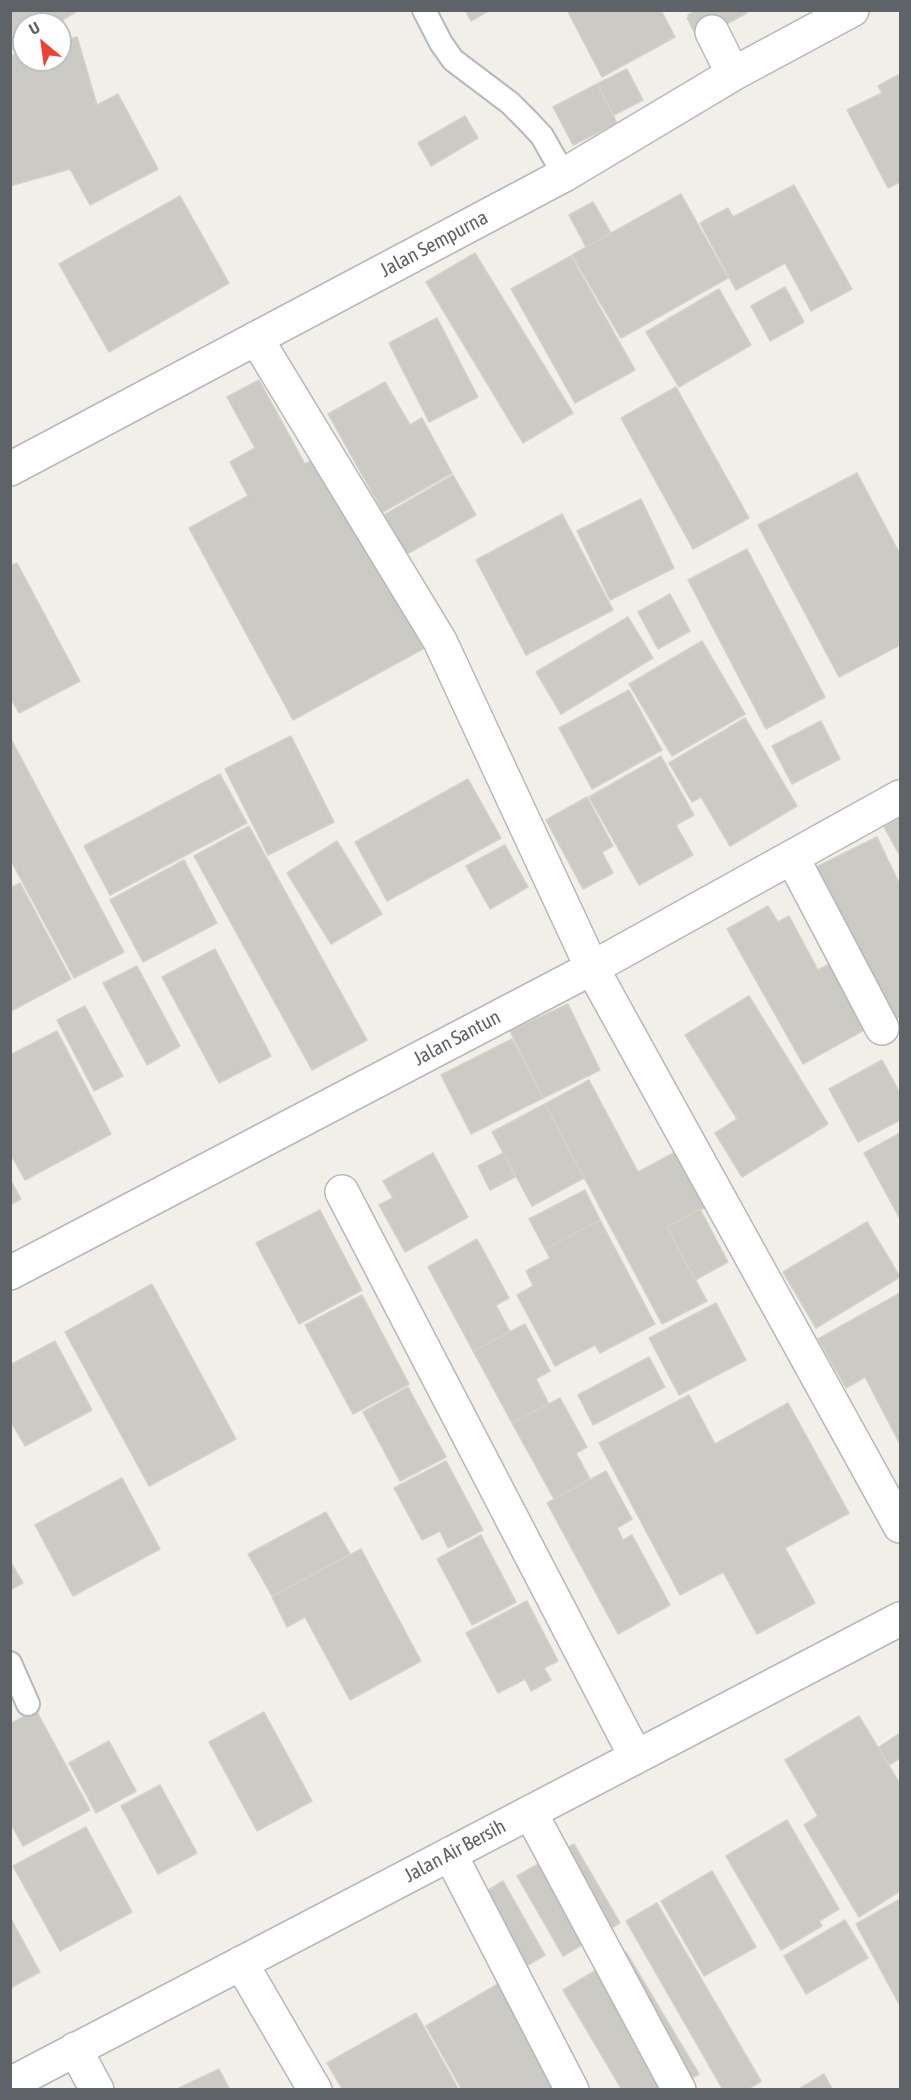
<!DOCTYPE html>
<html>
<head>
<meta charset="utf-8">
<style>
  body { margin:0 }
  #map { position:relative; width:911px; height:2100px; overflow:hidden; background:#f1efe8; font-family:"Asap Condensed",sans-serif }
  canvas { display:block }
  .frame { position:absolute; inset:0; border:12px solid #5f6368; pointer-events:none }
  .north { position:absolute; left:12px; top:12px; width:60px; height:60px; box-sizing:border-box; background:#fff; border:2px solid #bfc1c3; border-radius:50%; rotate:331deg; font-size:16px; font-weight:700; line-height:24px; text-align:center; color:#5f6368 }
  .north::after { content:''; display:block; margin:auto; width:21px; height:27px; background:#ea4335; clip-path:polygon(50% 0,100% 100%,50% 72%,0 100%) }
</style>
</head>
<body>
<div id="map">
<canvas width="911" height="2100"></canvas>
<div class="frame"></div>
<div class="north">U</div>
</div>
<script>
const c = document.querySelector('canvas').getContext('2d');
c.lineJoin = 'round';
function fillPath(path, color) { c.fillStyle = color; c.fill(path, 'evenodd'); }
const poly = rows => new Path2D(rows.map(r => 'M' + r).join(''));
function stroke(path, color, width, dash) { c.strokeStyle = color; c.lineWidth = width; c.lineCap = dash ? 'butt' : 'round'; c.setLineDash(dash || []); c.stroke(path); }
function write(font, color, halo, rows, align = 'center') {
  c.font = font + ' "Asap Condensed",sans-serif'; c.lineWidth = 6; c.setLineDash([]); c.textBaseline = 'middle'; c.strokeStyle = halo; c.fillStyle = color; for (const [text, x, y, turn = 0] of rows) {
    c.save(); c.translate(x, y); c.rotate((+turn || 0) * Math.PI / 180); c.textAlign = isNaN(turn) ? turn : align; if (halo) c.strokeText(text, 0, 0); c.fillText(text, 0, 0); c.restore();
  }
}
const building = poly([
  [10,10,79,10,56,24,24,24,24,43,10,50,10,10],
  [465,10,490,10,471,21,465,10],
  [567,10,661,10,675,37,602,77,567,10],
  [697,10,746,10,747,13,700,38,688,15,697,10],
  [77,37,97,105,118,94,158,169,90,205,70,169,10,186,10,56,24,52,24,60,60,60,60,42,77,37],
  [627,69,643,100,614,115,597,84,627,69],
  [900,74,900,182,888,188,847,110,882,93,878,86,900,74],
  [597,84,617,123,573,145,553,107,597,84],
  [465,116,478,138,431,166,418,143,465,116],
  [794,185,852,289,811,311,785,263,736,290,700,223,728,208,733,217,794,185],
  [681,194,728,278,621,338,572,255,681,194],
  [180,196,229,283,109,352,59,264,180,196],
  [593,202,611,233,586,247,569,215,593,202],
  [475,253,573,413,523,443,426,282,475,253],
  [571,256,635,370,575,403,511,289,571,256],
  [785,287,804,322,770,341,751,306,785,287],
  [719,289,751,345,679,387,646,332,719,289],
  [437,318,478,397,429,422,389,343,437,318],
  [259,380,305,464,326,452,430,645,293,720,189,528,248,496,230,462,255,448,227,397,259,380],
  [385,382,410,425,422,418,452,473,383,512,328,414,385,382],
  [676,387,749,518,693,549,621,418,676,387],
  [857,473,900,554,900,645,839,677,758,525,857,473],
  [453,475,476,515,407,554,384,515,453,475],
  [641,499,674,568,610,600,577,531,641,499],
  [562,514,613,610,526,655,476,560,562,514],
  [747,549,825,697,766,729,688,580,747,549],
  [17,563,80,681,19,713,10,697,10,566,17,563],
  [670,594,690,631,658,649,638,612,670,594],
  [628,617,653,658,561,714,536,672,628,617],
  [702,641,745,714,672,756,629,684,702,641],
  [629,690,662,750,592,789,559,728,629,690],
  [745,718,797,806,730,846,701,797,692,802,669,763,745,718],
  [821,721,840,759,792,784,772,746,821,721],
  [291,736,334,822,268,855,225,769,291,736],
  [10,737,124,952,74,978,10,859,10,737],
  [661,756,694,815,676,825,693,855,639,885,589,797,661,756],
  [220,774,247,823,110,895,84,846,220,774],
  [468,779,501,838,387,901,355,842,468,779],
  [587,797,613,846,602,852,613,873,583,889,546,820,587,797],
  [900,818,900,856,884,827,900,818],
  [249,826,367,1040,312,1070,194,856,249,826],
  [877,837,900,885,900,1017,886,1024,810,870,877,837],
  [337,841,382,914,331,944,287,873,337,841],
  [505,845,528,887,490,909,466,866,505,845],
  [184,860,217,923,143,962,110,900,184,860],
  [20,883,71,979,13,1010,10,1005,10,888,20,883],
  [768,906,778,922,789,916,818,970,839,959,875,1024,803,1064,727,929,768,906],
  [215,949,271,1056,219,1083,162,977,215,949],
  [137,966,180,1046,147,1065,103,983,137,966],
  [749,996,828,1124,742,1177,715,1133,737,1119,685,1035,749,996],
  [568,1004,600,1070,543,1098,510,1031,568,1004],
  [85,1006,123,1076,94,1091,57,1020,85,1006],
  [57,1031,111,1134,25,1180,10,1153,10,1055,57,1031],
  [512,1039,543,1098,471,1134,441,1075,512,1039],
  [882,1060,900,1093,900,1120,858,1142,829,1089,882,1060],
  [589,1080,638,1172,681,1149,710,1205,667,1227,707,1301,662,1324,545,1104,589,1080],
  [545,1104,584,1178,532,1206,492,1132,545,1104],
  [900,1133,900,1219,864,1153,900,1133],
  [433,1153,468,1217,405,1252,379,1205,393,1198,383,1181,433,1153],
  [503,1153,515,1177,490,1190,478,1166,503,1153],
  [10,1179,21,1199,10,1205,10,1179],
  [585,1190,600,1220,545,1249,529,1219,585,1190],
  [700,1209,728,1262,695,1280,667,1227,700,1209],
  [320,1210,362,1290,299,1324,256,1243,320,1210],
  [600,1220,655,1324,600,1353,595,1345,555,1366,517,1295,533,1286,526,1271,550,1258,545,1249,600,1220],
  [867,1222,900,1277,816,1328,783,1272,867,1222],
  [477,1239,509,1298,496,1305,510,1332,473,1351,428,1267,477,1239],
  [152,1284,236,1439,149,1486,65,1332,152,1284],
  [900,1293,900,1444,865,1377,846,1388,818,1339,900,1293],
  [362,1295,409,1384,353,1414,305,1325,362,1295],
  [716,1303,746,1360,679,1395,649,1338,716,1303],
  [525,1324,550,1371,536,1379,549,1404,512,1423,473,1351,525,1324],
  [55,1341,92,1410,25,1446,10,1420,10,1365,55,1341],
  [649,1357,665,1387,593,1425,578,1395,649,1357],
  [408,1387,446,1457,400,1481,363,1412,408,1387],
  [689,1395,715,1444,788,1403,849,1513,785,1548,815,1603,757,1634,723,1572,680,1595,599,1443,689,1395],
  [560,1398,587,1447,576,1453,590,1479,554,1499,512,1423,560,1398],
  [446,1461,483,1530,448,1548,440,1531,422,1540,394,1488,446,1461],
  [606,1471,632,1519,617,1528,623,1540,632,1535,670,1605,618,1634,547,1503,606,1471],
  [122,1478,160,1549,73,1596,35,1525,122,1478],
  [326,1512,350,1554,272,1596,248,1554,326,1512],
  [481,1535,516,1602,472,1625,437,1559,481,1535],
  [361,1549,421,1661,350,1700,305,1617,287,1627,272,1597,361,1549],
  [10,1561,23,1583,10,1590,10,1561],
  [527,1601,558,1661,544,1668,551,1680,531,1691,525,1679,498,1693,466,1633,527,1601],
  [36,1710,90,1810,23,1846,10,1822,10,1724,36,1710],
  [264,1712,312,1801,257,1831,209,1742,264,1712],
  [859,1716,900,1784,900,1891,859,1917,804,1825,818,1816,785,1760,859,1716],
  [900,1733,900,1758,889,1765,879,1747,900,1733],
  [109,1741,136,1791,96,1813,69,1763,109,1741],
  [160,1785,197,1853,158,1874,121,1806,160,1785],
  [787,1820,839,1909,819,1921,822,1926,781,1950,726,1856,787,1820],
  [86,1827,132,1912,60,1951,13,1866,86,1827],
  [574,1844,620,1923,563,1956,517,1876,574,1844],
  [712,1871,756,1947,704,1976,661,1901,712,1871],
  [503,1881,545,1955,518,1971,475,1898,503,1881],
  [900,1899,900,2006,856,1924,900,1899],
  [657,1903,761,2081,747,2090,723,2090,626,1921,657,1903],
  [10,1917,40,1972,10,1988,10,1917],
  [845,1920,868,1958,806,1994,784,1956,845,1920],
  [626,1952,699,2074,673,2090,622,2090,563,1990,626,1952],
  [503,1981,565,2090,462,2090,426,2026,503,1981],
  [416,2013,459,2090,343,2090,327,2063,416,2013],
  [219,2069,230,2090,175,2090,219,2069],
  [824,2074,833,2090,797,2090,824,2074]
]);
fillPath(building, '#cccac5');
stroke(building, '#d6d1c6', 1.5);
stroke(poly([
  [701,10,712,32]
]), '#ccccc8', 33, [33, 16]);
const lane = poly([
  [424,10,441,43,453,60,510,103,527,120,542,136,564,175],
  [10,1663,28,1704]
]);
const street = poly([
  [712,32,733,74],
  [256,338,440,641,592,968,900,1526],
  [10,469,564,175,733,74,852,10],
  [792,857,882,1028],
  [342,1192,636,1757],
  [10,1273,592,968,900,797],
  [530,1812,679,2090],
  [450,1854,572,2090],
  [241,1963,315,2090],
  [75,2049,97,2090],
  [10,2084,900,1619]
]);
stroke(lane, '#b5b8bc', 26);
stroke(street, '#b5b8bc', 36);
stroke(lane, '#fff', 22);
stroke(street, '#fff', 33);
write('20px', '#5f6368', '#fff', [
  ["Jalan Sempurna",434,244,-28],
  ["Jalan Santun",457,1038,-28],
  ["Jalan Air Bersih",455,1851,-28]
]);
</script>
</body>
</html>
